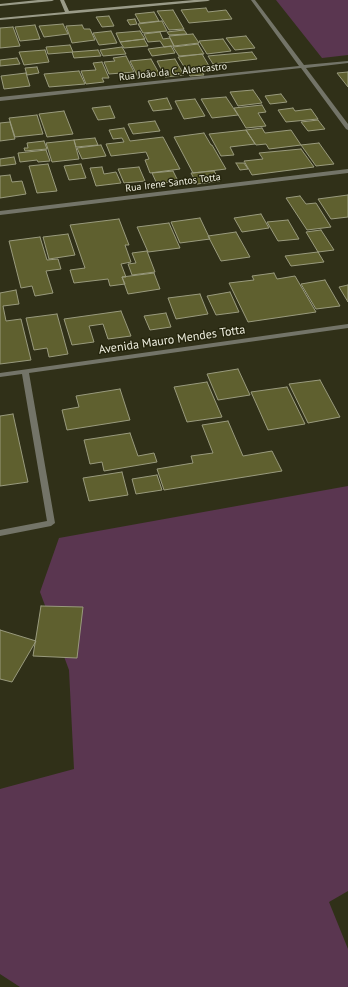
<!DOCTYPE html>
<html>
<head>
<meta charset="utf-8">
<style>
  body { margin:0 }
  canvas { display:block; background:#303018 }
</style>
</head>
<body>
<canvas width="348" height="987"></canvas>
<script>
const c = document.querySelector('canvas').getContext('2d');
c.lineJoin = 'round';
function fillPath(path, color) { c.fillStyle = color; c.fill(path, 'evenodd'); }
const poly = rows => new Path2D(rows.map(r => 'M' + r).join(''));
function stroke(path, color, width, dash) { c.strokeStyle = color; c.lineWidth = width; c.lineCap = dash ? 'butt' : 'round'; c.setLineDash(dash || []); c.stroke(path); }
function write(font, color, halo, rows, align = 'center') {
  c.font = font + ' "PT Sans",sans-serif'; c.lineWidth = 3; c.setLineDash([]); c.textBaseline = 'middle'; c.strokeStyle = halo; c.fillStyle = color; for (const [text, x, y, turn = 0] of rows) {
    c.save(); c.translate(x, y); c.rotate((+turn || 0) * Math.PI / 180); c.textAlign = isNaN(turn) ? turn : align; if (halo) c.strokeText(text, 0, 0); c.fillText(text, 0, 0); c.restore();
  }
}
fillPath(poly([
  [276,0,348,0,348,55,322,58],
  [348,486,348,891,329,902,348,949,348,987,20,987,0,974,0,789,74,769,69,670,40,592,59,538]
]), '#5a3650');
const building = poly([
  [206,8,208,12,226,10,232,19,189,23,181,10,206,8],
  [173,10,184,29,169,30,157,11,173,10],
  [154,12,159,21,140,23,135,14,154,12],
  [109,16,114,26,102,27,96,17,109,16],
  [135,19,137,24,130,25,127,20,135,19],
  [162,21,167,31,143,33,138,24,162,21],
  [63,24,68,34,44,37,39,26,63,24],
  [35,25,40,39,20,41,15,27,35,25],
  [82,25,84,29,90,29,95,40,72,43,66,26,82,25],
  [13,27,20,46,0,48,0,28,13,27],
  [184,30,187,34,169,35,167,32,184,30],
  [111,31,117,43,99,45,93,33,111,31],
  [140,31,145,39,120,42,116,33,140,31],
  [160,32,163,39,170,38,174,46,164,47,160,41,148,42,144,34,160,32],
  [193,34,199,43,174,46,169,36,193,34],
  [246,36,255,48,235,50,226,38,246,36],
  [144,39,148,46,124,48,120,42,144,39],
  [223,39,231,51,207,54,199,41,223,39],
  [198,44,204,54,179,56,173,47,198,44],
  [70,45,73,52,48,54,46,47,70,45],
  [171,46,175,53,152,56,148,49,171,46],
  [122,47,126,54,103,56,100,50,122,47],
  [45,50,49,62,24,65,19,52,45,50],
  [98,50,101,56,74,58,72,52,98,50],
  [252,52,257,59,213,64,208,56,252,52],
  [202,54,212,71,202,72,204,75,190,76,178,57,202,54],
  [126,56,134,72,109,74,104,62,115,61,113,58,126,56],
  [17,58,20,64,0,66,0,60,17,58],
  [151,59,160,75,138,77,130,61,151,59],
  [175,59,184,75,165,77,157,61,175,59],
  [102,62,109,78,102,78,104,82,86,84,81,71,96,70,93,63,102,62],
  [37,67,39,73,27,75,25,68,37,67],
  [79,71,85,84,49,87,44,74,79,71],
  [348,72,348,87,337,73,348,72],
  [26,73,30,86,4,89,1,76,26,73],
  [253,90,262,103,238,106,230,92,253,90],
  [281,94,287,102,270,104,265,96,281,94],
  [226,97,238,115,212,118,201,99,226,97],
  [167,98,172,109,153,111,148,101,167,98],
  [195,99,205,116,184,119,175,101,195,99],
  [262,105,266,112,258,113,266,126,246,128,234,108,262,105],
  [110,106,115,118,98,120,92,108,110,106],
  [293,108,295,111,311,109,318,119,286,122,278,110,293,108],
  [64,111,73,134,47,137,39,114,64,111],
  [37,115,43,134,15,137,9,118,37,115],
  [318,120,325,129,308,131,301,122,318,120],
  [155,121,160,131,133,134,128,124,155,121],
  [10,122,15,139,0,141,0,123,10,122],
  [124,128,130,141,163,137,180,169,150,173,145,160,149,159,146,152,111,156,106,144,124,142,122,138,113,139,109,130,124,128],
  [262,128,265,133,291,130,301,145,269,149,266,144,256,145,246,130,262,128],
  [246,130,255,144,230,147,234,155,221,156,209,134,246,130],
  [204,133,211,145,212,145,226,169,193,173,174,137,204,133],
  [95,138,98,145,76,147,74,140,95,138],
  [74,140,79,159,52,162,46,143,74,140],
  [44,141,47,149,25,151,24,148,28,148,27,143,44,141],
  [319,143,334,164,316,166,301,145,319,143],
  [101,145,106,156,82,159,77,148,101,145],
  [301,149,314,167,252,175,244,161,263,159,259,153,301,149],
  [46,150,50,161,38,162,37,160,20,162,18,153,46,150],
  [14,157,16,164,0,166,0,159,14,157],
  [236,163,244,163,248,169,240,170,236,163],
  [48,164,57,191,37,193,29,166,48,164],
  [81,164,86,178,69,180,64,166,81,164],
  [102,167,104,174,116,172,121,183,96,186,90,168,102,167],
  [139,167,145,181,124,183,118,169,139,167],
  [173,171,178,181,157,184,152,173,173,171],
  [214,171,220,181,197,184,191,173,214,171],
  [10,175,12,182,22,181,26,194,0,198,0,176,10,175],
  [348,195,348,217,331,219,318,199,348,195],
  [300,196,306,204,316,203,331,227,307,230,286,198,300,196],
  [261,214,269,228,242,232,234,218,261,214],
  [200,218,210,239,180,243,171,222,200,218],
  [119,219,129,245,125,245,131,262,121,264,126,277,122,277,125,284,110,286,108,279,74,283,70,270,85,268,70,225,119,219],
  [288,220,299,239,278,241,267,222,288,220],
  [169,223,180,248,148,252,137,227,169,223],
  [321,230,334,250,318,252,306,232,321,230],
  [236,232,250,257,221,261,208,236,236,232],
  [68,234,75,255,49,259,43,237,68,234],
  [40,237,47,260,58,259,61,269,46,271,53,293,35,296,32,286,21,288,9,241,40,237],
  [147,251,155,272,132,275,128,264,136,263,132,253,147,251],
  [318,252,324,262,291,266,285,256,318,252],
  [154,273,160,289,128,294,122,277,154,273],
  [274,273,277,279,295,276,316,312,248,322,229,283,254,280,252,276,274,273],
  [325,280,340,306,316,309,301,284,325,280],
  [348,285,348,302,339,287,348,285],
  [16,290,19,304,3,306,6,321,21,319,31,360,0,364,0,293,16,290],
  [230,292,239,312,216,315,207,296,230,292],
  [200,294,208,314,176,319,168,298,200,294],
  [121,311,131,336,108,339,103,324,89,326,94,342,72,345,64,319,121,311],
  [166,313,171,327,150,330,144,316,166,313],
  [57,314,68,354,49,357,47,348,34,350,26,318,57,314],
  [238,369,250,395,218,400,207,374,238,369],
  [320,380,340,417,308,423,289,384,320,380],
  [207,382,222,417,187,422,174,387,207,382],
  [287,387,305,424,268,430,251,392,287,387],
  [120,389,130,420,67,430,62,410,79,407,76,396,120,389],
  [13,414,28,482,0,486,0,416,13,414],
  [228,421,243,456,272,451,282,471,164,490,157,469,193,463,191,456,213,453,202,425,228,421],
  [130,433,138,456,154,453,157,462,104,471,102,462,90,464,84,440,130,433],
  [122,472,128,495,89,501,83,478,122,472],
  [157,475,162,490,136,494,132,479,157,475],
  [41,606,83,607,77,658,33,656,41,606],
  [0,630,36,641,12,682,0,679,0,630]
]);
fillPath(building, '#5f602f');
stroke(building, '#999a7d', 1);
fillPath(poly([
  [251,0,255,0,304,65,348,61,348,63,306,68,348,124,348,130,346,129,301,68,0,101,0,97,299,66,251,0],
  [348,169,348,173,0,215,0,211,348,169],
  [348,324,348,328,29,373,55,523,51,526,0,536,0,530,47,521,22,374,0,377,0,373,348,324]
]), '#737468');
fillPath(poly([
  [38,0,54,0,52,1,0,6,0,4,38,0],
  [60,0,64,0,69,11,194,0,210,0,208,1,0,20,0,18,65,12,60,0]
]), '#9a9b88');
write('10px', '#f0f0e1', '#26260e', [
  ["Rua João da C. Alencastro",173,72,-6],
  ["Rua Irene Santos Totta",173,183,-7]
]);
write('12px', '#f0f0e1', '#26260e', [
  ["Avenida Mauro Mendes Totta",172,340,-8]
]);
</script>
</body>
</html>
